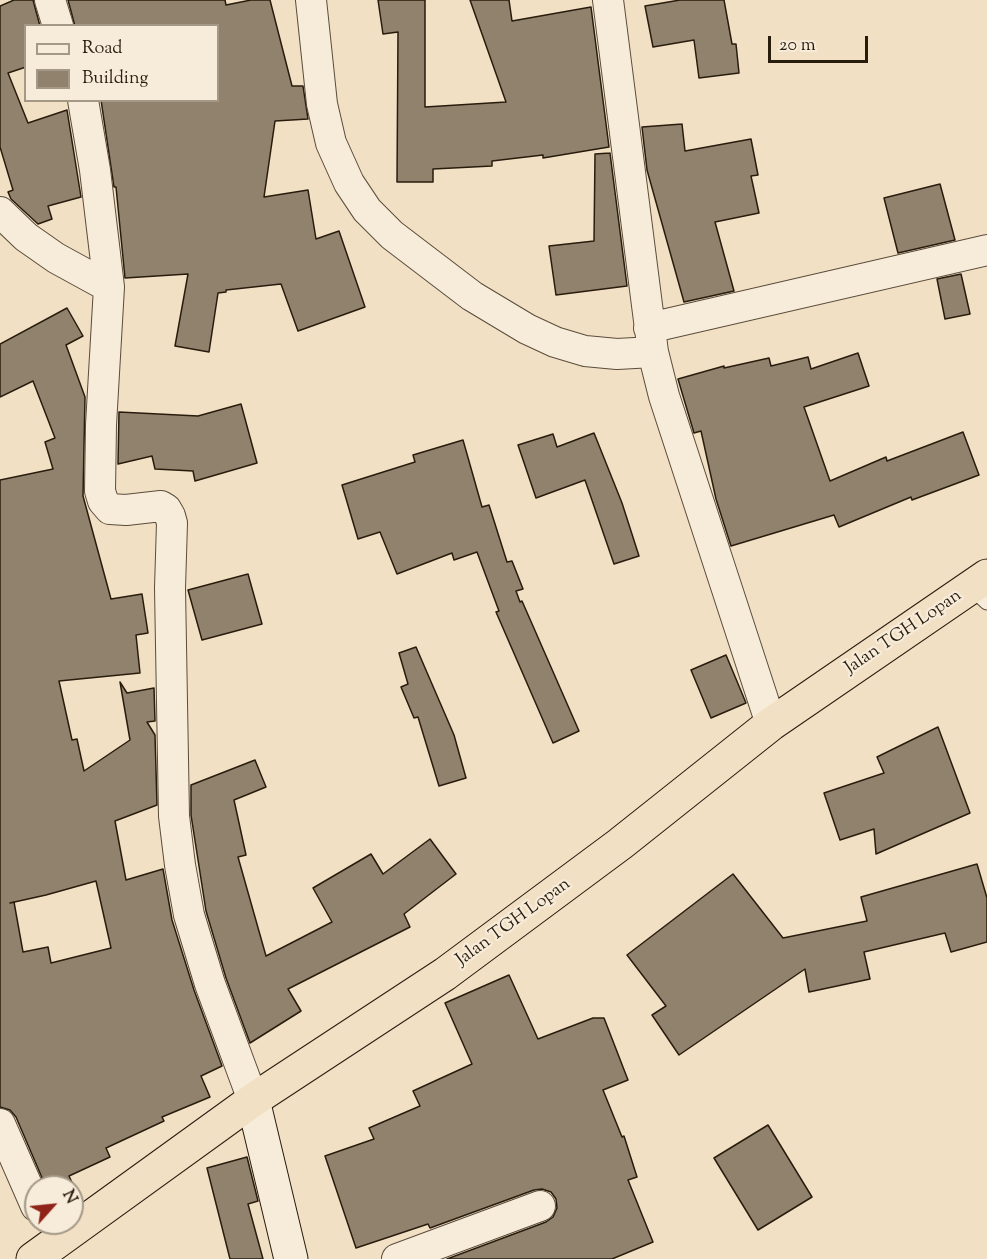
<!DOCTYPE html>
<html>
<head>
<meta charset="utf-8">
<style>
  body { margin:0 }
  #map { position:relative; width:987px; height:1259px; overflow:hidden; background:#f2e0c5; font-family:"Sorts Mill Goudy",serif }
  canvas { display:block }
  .legend { position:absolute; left:24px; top:24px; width:195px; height:78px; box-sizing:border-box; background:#f7ebd9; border:2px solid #a49887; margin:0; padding:8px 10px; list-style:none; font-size:18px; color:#281c0d }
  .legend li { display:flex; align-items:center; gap:12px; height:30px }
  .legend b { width:30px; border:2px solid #a49887 }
  .north { position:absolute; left:24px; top:1175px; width:60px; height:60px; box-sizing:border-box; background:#f7ebd9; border:2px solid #a49887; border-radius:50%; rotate:63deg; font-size:16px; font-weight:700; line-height:24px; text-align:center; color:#281c0d }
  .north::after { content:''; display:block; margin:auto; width:21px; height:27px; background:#8f2418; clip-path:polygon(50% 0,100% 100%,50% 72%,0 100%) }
  .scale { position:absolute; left:768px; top:36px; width:100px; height:27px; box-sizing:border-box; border:3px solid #281c0d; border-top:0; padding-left:8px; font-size:18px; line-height:21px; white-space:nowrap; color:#281c0d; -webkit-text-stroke:4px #f7ebd9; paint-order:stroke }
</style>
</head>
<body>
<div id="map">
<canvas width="987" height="1259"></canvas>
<ul class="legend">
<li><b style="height:8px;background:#f7ebd9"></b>Road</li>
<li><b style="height:16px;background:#91826d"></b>Building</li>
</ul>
<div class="north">N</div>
<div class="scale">20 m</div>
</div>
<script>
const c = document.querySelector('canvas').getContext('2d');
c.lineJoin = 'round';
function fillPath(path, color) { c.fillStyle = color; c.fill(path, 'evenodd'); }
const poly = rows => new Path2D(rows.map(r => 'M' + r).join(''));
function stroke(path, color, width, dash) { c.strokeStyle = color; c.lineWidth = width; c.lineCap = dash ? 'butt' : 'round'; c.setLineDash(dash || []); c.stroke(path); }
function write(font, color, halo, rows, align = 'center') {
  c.font = font + ' "Sorts Mill Goudy",serif'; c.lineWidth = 4.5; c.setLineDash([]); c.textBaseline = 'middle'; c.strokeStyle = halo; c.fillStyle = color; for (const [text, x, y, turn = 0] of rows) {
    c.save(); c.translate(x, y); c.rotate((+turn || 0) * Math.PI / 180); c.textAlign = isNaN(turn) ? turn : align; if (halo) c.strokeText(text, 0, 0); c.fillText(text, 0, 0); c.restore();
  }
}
const building = poly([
  [14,0,33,0,40,26,26,26,26,67,8,73,28,123,67,110,81,197,48,206,52,219,38,224,11,199,8,192,13,190,0,147,0,6,14,0],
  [68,0,225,0,226,5,251,0,270,0,292,86,303,86,308,119,275,121,264,197,308,190,316,239,339,231,365,307,298,331,281,284,226,290,226,292,218,293,209,352,175,346,188,274,125,278,116,187,114,187,101,100,218,100,218,26,75,26,68,0],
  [378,0,425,0,425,107,506,102,470,0,509,0,512,21,591,7,609,147,543,158,543,155,492,161,492,166,433,169,433,182,397,182,398,32,383,34,378,0],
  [680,0,724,0,732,44,736,44,739,73,699,78,694,40,653,47,645,6,680,0],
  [682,124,685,151,751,139,758,175,751,176,759,213,715,222,734,291,684,302,647,170,642,127,682,124],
  [610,153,627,286,556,295,549,246,594,241,595,154,610,153],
  [940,184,955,240,898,253,884,198,940,184],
  [961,274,970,314,945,319,937,279,961,274],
  [67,308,83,336,66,345,85,397,83,496,111,599,142,594,148,633,136,635,140,673,59,681,72,740,77,739,84,771,130,740,120,682,127,693,154,688,155,721,147,722,155,735,157,805,115,821,126,880,163,869,172,920,194,990,222,1066,201,1076,210,1097,162,1117,164,1121,106,1148,110,1157,69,1176,74,1187,46,1187,16,1117,10,1110,0,1107,0,480,53,469,45,442,55,438,33,381,0,397,0,344,67,308],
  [96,881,111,948,51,963,48,947,23,952,14,902,10,903,46,895,96,881],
  [858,353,869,386,804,407,830,481,886,457,887,461,963,432,979,475,912,500,911,497,839,527,834,515,731,546,716,499,701,431,694,433,678,379,724,366,724,368,769,358,771,366,808,357,811,369,858,353],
  [241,404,257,463,195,481,193,471,155,469,152,456,118,464,119,412,198,416,241,404],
  [594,433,622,503,639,556,614,564,585,480,536,498,518,445,553,434,557,447,594,433],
  [463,440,482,507,489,505,507,562,512,561,523,589,516,591,520,602,522,601,579,731,553,743,496,612,499,611,477,552,454,560,452,553,397,574,380,532,358,539,342,485,415,462,413,455,463,440],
  [248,574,262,624,202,640,188,590,248,574],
  [416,647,454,735,466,778,439,786,418,717,414,718,401,687,408,684,399,653,416,647],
  [726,655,746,703,711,718,691,670,726,655],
  [938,727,970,813,876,854,874,829,840,840,824,793,884,773,877,757,938,727],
  [255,760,266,787,234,800,246,855,238,857,266,956,332,922,313,888,371,854,383,874,430,839,456,874,404,914,410,927,288,989,301,1011,250,1043,226,978,206,911,191,815,191,785,255,760],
  [977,864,987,898,987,942,951,952,945,933,864,952,870,979,809,992,805,969,679,1055,652,1015,666,1006,627,955,733,874,783,938,867,921,861,897,977,864],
  [509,975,538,1039,593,1018,604,1018,628,1080,603,1090,622,1137,624,1136,637,1177,628,1180,653,1242,612,1259,447,1259,546,1222,553,1217,557,1208,556,1199,551,1192,542,1189,534,1190,430,1228,428,1224,356,1248,325,1156,374,1139,369,1128,420,1106,413,1091,472,1064,445,1003,509,975],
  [768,1125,812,1197,758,1230,714,1158,768,1125],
  [247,1157,258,1201,248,1204,263,1259,230,1259,207,1168,247,1157]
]);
fillPath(building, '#91826d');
stroke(building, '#281c0d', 1.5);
const lane = poly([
  [971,587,987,602]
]);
const street = poly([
  [50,0,58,26],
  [311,0,322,104,331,143,349,183,367,210,392,235,472,296,527,329,555,342,585,351,617,354,653,352],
  [608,0,653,352,664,396,771,724],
  [83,100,95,170,109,287,101,425,100,491,103,501,110,509,126,510,161,506,166,509,170,516,172,523,170,588,174,816,180,865,189,915,210,984,253,1100],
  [0,212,26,237,56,258,109,287],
  [649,328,987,250],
  [0,1124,36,1206],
  [397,1259,540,1206]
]);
const secondary = poly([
  [253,1100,291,1259]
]);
const highway = poly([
  [33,1259,253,1100,445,974,620,844,771,724,987,576]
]);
stroke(lane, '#5a4d3b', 17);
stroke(street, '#5a4d3b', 32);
stroke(secondary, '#281c0d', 35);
stroke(highway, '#281c0d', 35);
stroke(lane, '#f7ebd9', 15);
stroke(street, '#f7ebd9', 30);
stroke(secondary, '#f7ebd9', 33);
stroke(highway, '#f2e0c5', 33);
write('18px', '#281c0d', '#f7ebd9', [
  ["Jalan TGH Lopan",904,633,-34],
  ["Jalan TGH Lopan",514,923,-36]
]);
</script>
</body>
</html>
